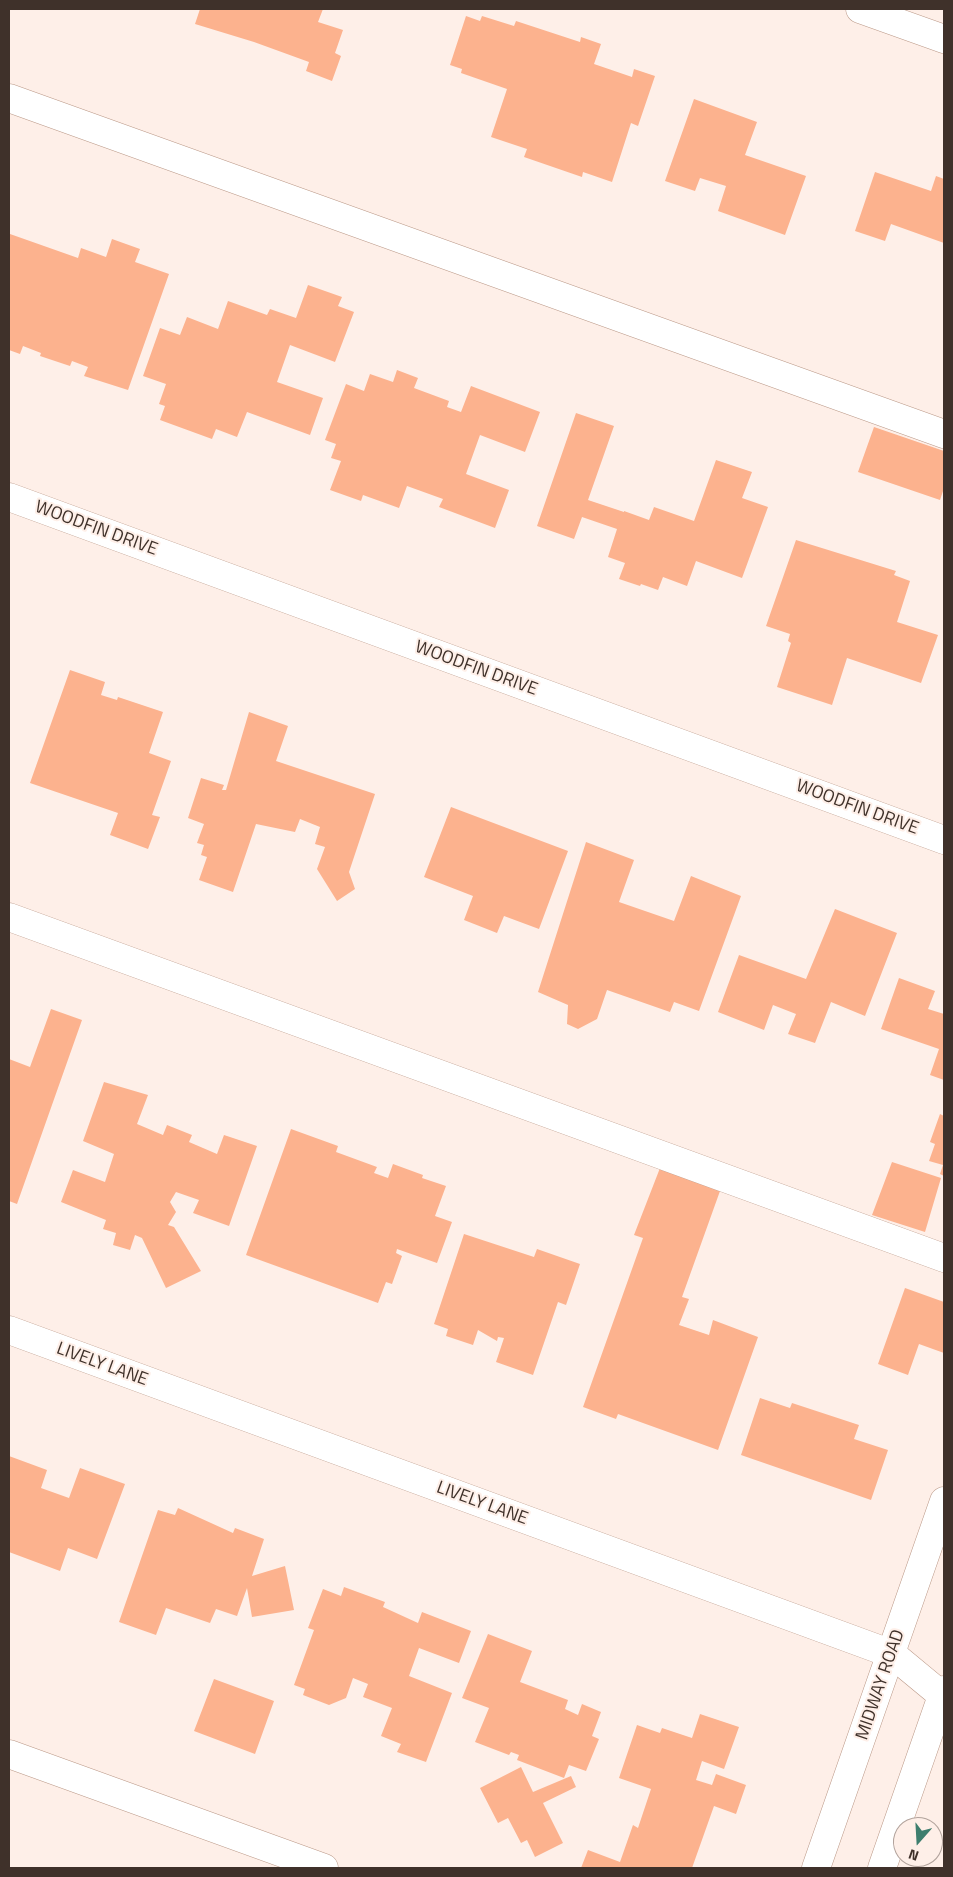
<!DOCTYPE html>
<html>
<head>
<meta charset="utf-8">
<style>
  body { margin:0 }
  #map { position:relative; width:953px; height:1877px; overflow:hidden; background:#feefe8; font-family:"Titillium Web",sans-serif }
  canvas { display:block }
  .frame { position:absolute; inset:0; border:10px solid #3f312a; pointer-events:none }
  .north { position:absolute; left:893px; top:1817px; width:50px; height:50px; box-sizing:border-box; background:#feefe8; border:1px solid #b2a39c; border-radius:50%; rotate:199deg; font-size:14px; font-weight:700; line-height:20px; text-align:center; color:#3f312a }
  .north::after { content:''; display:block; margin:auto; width:18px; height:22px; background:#3e7e6e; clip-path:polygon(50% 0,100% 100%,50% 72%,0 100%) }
</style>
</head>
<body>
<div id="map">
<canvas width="953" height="1877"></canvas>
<div class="frame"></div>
<div class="north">N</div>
</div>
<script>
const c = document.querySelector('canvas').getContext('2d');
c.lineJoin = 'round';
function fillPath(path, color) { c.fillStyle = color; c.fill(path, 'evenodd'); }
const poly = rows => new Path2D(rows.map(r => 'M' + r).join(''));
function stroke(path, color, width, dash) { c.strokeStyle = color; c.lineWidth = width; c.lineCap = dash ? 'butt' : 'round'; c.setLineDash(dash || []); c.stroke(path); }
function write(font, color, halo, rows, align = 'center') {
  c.font = font + ' "Titillium Web",sans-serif'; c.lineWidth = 4; c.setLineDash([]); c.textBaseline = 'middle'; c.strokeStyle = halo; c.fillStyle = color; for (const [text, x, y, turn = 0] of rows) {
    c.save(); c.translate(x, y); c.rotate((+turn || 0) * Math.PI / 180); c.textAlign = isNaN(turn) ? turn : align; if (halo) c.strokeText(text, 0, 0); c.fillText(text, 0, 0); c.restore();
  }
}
fillPath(poly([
  [200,9,323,9,318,22,343,30,335,53,341,56,332,81,306,71,309,62,254,42,195,24],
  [466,16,480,21,482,16,514,26,516,21,580,42,581,37,601,44,594,64,632,77,634,69,655,76,638,126,631,123,612,182,583,172,582,177,524,157,527,149,491,137,507,89,461,73,462,69,450,65],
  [694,99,757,122,745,155,806,176,785,235,718,211,726,186,700,178,695,191,665,181],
  [875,172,931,191,936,176,944,179,944,243,891,224,885,241,855,231],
  [10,234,78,258,81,248,106,257,112,239,140,249,135,262,169,274,128,390,84,376,88,367,72,361,70,366,40,356,41,353,23,346,20,354,9,350],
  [308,285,342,297,338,306,354,312,335,362,290,345,277,382,323,398,310,435,247,412,237,437,216,429,212,439,160,420,165,406,159,404,166,384,143,376,160,328,180,335,187,317,218,329,228,301,267,315,270,309,296,318],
  [397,370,418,378,414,388,449,401,447,407,461,412,471,386,540,412,525,452,480,435,466,474,509,490,495,528,439,507,443,499,407,486,399,508,363,495,361,501,330,490,341,461,331,458,336,444,325,440,346,384,364,391,370,374,393,382],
  [576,413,614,426,588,500,624,512,624,511,649,520,654,507,694,521,716,460,752,472,742,498,768,507,742,578,696,561,687,586,663,577,658,590,641,584,640,586,619,579,625,563,608,557,617,529,582,517,574,539,537,526],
  [874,427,944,451,944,488,940,500,858,472],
  [796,540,896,571,894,575,910,581,897,622,938,635,921,683,847,658,832,705,777,687,791,643,788,641,790,634,766,626],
  [70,670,105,682,101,695,117,700,118,697,163,712,149,753,171,761,152,815,160,817,148,849,110,835,118,813,30,783],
  [249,712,288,726,276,761,375,794,349,872,355,889,337,901,317,869,325,847,315,844,320,827,300,819,295,832,256,824,233,892,199,880,207,857,201,855,204,845,197,843,204,824,188,818,201,778,224,785,222,790,226,790],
  [451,807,568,851,539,929,504,916,497,933,464,920,473,896,424,877],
  [586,842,634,860,619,902,674,921,691,876,741,896,699,1011,674,1002,670,1012,607,990,597,1019,578,1029,567,1024,568,1005,538,992],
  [835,909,897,933,865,1016,831,1002,815,1043,788,1034,796,1014,773,1005,764,1030,718,1012,739,955,806,979],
  [899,978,935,991,928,1009,944,1014,944,1080,930,1075,939,1049,881,1029],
  [51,1009,82,1020,17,1204,9,1201,9,1059,30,1067],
  [104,1082,148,1095,137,1124,163,1135,167,1125,192,1135,189,1142,217,1154,224,1135,257,1146,229,1226,193,1213,199,1200,176,1192,170,1202,176,1212,168,1225,174,1227,201,1271,166,1288,142,1238,135,1235,130,1250,113,1245,116,1233,103,1229,106,1220,61,1202,73,1170,105,1182,114,1154,83,1141],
  [940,1114,944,1116,944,1176,940,1174,943,1165,929,1161,935,1144,930,1142],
  [291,1129,338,1146,336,1152,377,1167,374,1173,388,1178,393,1164,423,1175,422,1178,446,1186,435,1216,452,1222,437,1263,397,1249,396,1253,402,1256,392,1284,386,1282,378,1303,246,1255],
  [892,1162,941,1178,925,1232,872,1215],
  [660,1168,720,1191,682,1297,689,1299,679,1325,709,1335,713,1320,758,1337,718,1450,618,1414,616,1419,583,1407,643,1238,634,1235],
  [464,1234,534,1257,537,1249,580,1264,566,1305,558,1302,533,1375,496,1362,504,1338,498,1337,497,1341,478,1330,473,1345,446,1336,448,1329,434,1324],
  [905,1288,944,1302,944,1353,919,1344,908,1375,878,1364],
  [760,1398,790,1408,792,1403,859,1425,854,1439,888,1450,871,1500,741,1455],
  [9,1456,47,1470,41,1488,69,1498,80,1468,125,1484,97,1559,68,1548,60,1571,9,1552],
  [178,1508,233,1533,235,1528,264,1539,252,1576,285,1566,294,1610,252,1617,247,1588,237,1616,216,1609,210,1623,166,1608,156,1635,119,1622,158,1510,175,1515],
  [344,1587,385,1602,383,1607,418,1623,422,1612,471,1631,459,1663,419,1648,409,1676,452,1693,426,1762,397,1752,401,1744,381,1736,392,1708,363,1697,368,1684,353,1678,346,1698,329,1705,303,1695,305,1689,294,1685,314,1630,308,1628,323,1589,341,1596],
  [488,1634,532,1651,520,1682,568,1700,565,1709,578,1715,582,1704,601,1712,592,1736,599,1739,586,1771,569,1765,564,1778,517,1760,519,1755,511,1752,509,1755,475,1742,489,1708,462,1698],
  [214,1679,274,1701,255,1754,194,1731],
  [700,1714,739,1727,724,1769,702,1761,696,1780,712,1785,716,1774,746,1785,736,1814,714,1806,692,1868,581,1868,588,1850,620,1862,633,1825,638,1828,651,1789,619,1778,637,1725,660,1733,662,1728,692,1738],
  [521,1767,533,1792,571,1776,576,1787,543,1803,563,1843,535,1857,527,1840,521,1843,508,1818,498,1823,480,1788]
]), '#fcb28e');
const minor = poly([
  [860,9,944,39],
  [9,98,944,434],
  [9,497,944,840],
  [9,917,944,1258],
  [9,1330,892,1654,944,1697],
  [9,1754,324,1868]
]);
const major = poly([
  [816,1868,944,1501],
  [882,1868,944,1690]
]);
stroke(minor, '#b98', 29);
stroke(major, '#b98', 29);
stroke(minor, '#fff', 28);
stroke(major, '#fff', 28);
write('18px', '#3f312a', '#feefe8', [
  ["WOODFIN DRIVE",96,529,20],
  ["WOODFIN DRIVE",476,669,20],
  ["WOODFIN DRIVE",857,808,20],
  ["LIVELY LANE",102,1365,20],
  ["LIVELY LANE",482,1504,20],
  ["MIDWAY ROAD",881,1685,-71]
]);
</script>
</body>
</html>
